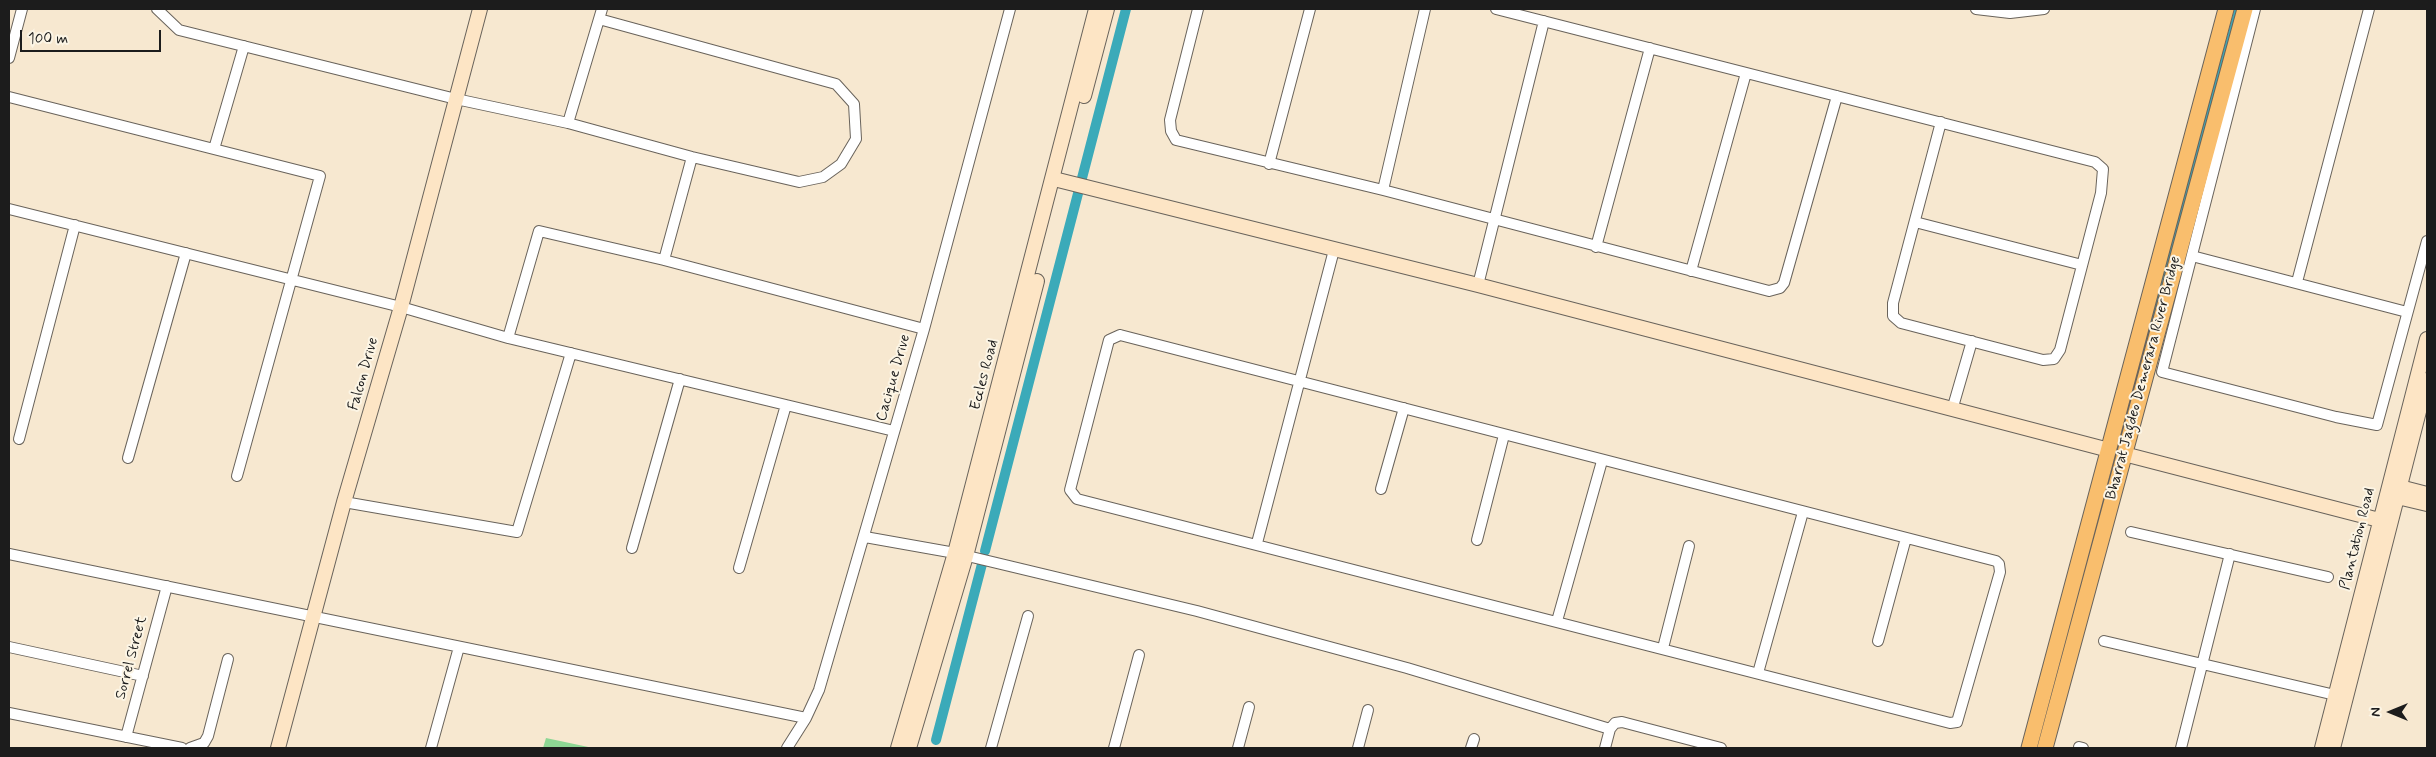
<!DOCTYPE html>
<html>
<head>
<meta charset="utf-8">
<style>
  body { margin:0 }
  #map { position:relative; width:2436px; height:757px; overflow:hidden; background:#f7e8d0; font-family:Mynerve,sans-serif }
  canvas { display:block }
  .frame { position:absolute; inset:0; border:10px solid #1c1c1c; pointer-events:none }
  .north { position:absolute; left:2366px; top:687px; width:50px; height:50px; -webkit-text-stroke:4px #fcf5e5; paint-order:stroke; rotate:270deg; font-size:14px; font-weight:700; line-height:20px; text-align:center; color:#1c1c1c }
  .north::after { content:''; display:block; margin:auto; width:18px; height:22px; background:#1c1c1c; clip-path:polygon(50% 0,100% 100%,50% 72%,0 100%) }
  .scale { position:absolute; left:20px; top:30px; width:141px; height:22px; box-sizing:border-box; border:2px solid #1c1c1c; border-top:0; padding-left:6px; font-size:15px; line-height:18px; white-space:nowrap; color:#1c1c1c; -webkit-text-stroke:4px #fcf5e5; paint-order:stroke }
</style>
</head>
<body>
<div id="map">
<canvas width="2436" height="757"></canvas>
<div class="frame"></div>
<div class="north">N</div>
<div class="scale">100 m</div>
</div>
<script>
const c = document.querySelector('canvas').getContext('2d');
c.lineJoin = 'round';
function fillPath(path, color) { c.fillStyle = color; c.fill(path, 'evenodd'); }
const poly = rows => new Path2D(rows.map(r => 'M' + r).join(''));
function stroke(path, color, width, dash) { c.strokeStyle = color; c.lineWidth = width; c.lineCap = dash ? 'butt' : 'round'; c.setLineDash(dash || []); c.stroke(path); }
function write(font, color, halo, rows, align = 'center') {
  c.font = font + ' Mynerve,sans-serif'; c.lineWidth = 4; c.setLineDash([]); c.textBaseline = 'middle'; c.strokeStyle = halo; c.fillStyle = color; for (const [text, x, y, turn = 0] of rows) {
    c.save(); c.translate(x, y); c.rotate((+turn || 0) * Math.PI / 180); c.textAlign = isNaN(turn) ? turn : align; if (halo) c.strokeText(text, 0, 0); c.fillText(text, 0, 0); c.restore();
  }
}
fillPath(poly([
  [546,738,593,748,543,748]
]), '#8dd794');
stroke(poly([
  [2120,437,2236,9],
  [2053,691,2107,484]
]), '#3baab9', 3);
stroke(poly([
  [985,551,1126,9],
  [936,740,982,564]
]), '#3baab9', 10);
const street = poly([
  [157,9,179,30,456,99,568,123,692,157,799,182,823,177,841,164,856,139,854,104,836,84,599,19],
  [1198,9,1170,120,1171,131,1176,140,1383,190,1769,291,1780,288,1784,283,1837,96],
  [1496,9,2095,162,2103,169,2101,193,2060,350,2054,359,2043,360,1901,323,1893,316,1893,303,1941,122],
  [1976,9,2010,13,2044,9],
  [2255,9,2162,372,2336,417,2377,425,2427,241],
  [9,58,22,9],
  [9,97,320,176,237,476],
  [568,123,602,9],
  [214,149,244,46],
  [1269,164,1310,9],
  [1383,190,1425,9],
  [9,209,401,307,508,338,894,431],
  [1915,222,2082,265],
  [1596,247,1650,48],
  [2192,256,2407,312],
  [664,260,692,157],
  [1691,271,1746,73],
  [2297,282,2369,9],
  [1478,285,1544,21],
  [1120,335,1996,561,1999,564,2000,572,1957,722,1950,723,1077,499,1070,490,1109,340,1120,335],
  [508,338,539,231,664,260,924,329],
  [1952,410,1972,341],
  [19,439,75,225],
  [128,458,186,253],
  [1381,489,1404,408],
  [344,502,517,532,571,353],
  [2131,532,2328,577],
  [865,537,955,553,1197,611,1407,668,1610,729],
  [1477,540,1504,435],
  [1257,543,1334,250],
  [632,548,680,379],
  [9,554,806,718],
  [739,568,786,405],
  [1557,621,1602,461],
  [1878,641,1906,538],
  [2104,641,2335,695],
  [9,647,143,676],
  [1663,648,1689,546],
  [1758,673,1803,512],
  [9,713,182,748],
  [126,737,167,586],
  [2079,747,2083,748],
  [190,748,204,743,208,736,228,659],
  [431,748,459,647],
  [787,748,806,718,819,690,924,329,1010,9],
  [991,748,1028,616],
  [1114,748,1139,655],
  [1238,748,1249,707],
  [1358,748,1368,710],
  [1471,748,1474,739],
  [1605,748,1610,729,1615,723,1622,722,1721,748],
  [2181,748,2230,554]
]);
const secondary = poly([
  [1084,96,1107,9],
  [1054,179,1478,285,2109,450],
  [2124,454,2387,522],
  [2392,485,2427,494],
  [2389,495,2427,504],
  [278,748,344,502,401,307,480,9],
  [898,748,955,553,1096,9],
  [909,748,966,556,1037,281],
  [2322,748,2427,339],
  [2333,748,2427,380]
]);
const primary = poly([
  [2029,748,2226,9],
  [2045,748,2245,9]
]);
stroke(street, '#69635b', 12);
stroke(secondary, '#69635b', 16);
stroke(primary, '#69635b', 17);
stroke(street, '#fff', 10);
stroke(secondary, '#fde5c5', 14);
stroke(primary, '#f9be6d', 15);
write('15px', '#1c1c1c', '#fcf5e5', [
  ["Falcon Drive",364,374,-74],
  ["Eccles Road",985,375,-75],
  ["Cacique Drive",894,378,-74],
  ["Bharrat Jagdeo Demerara River Bridge",2144,378,-75],
  ["Plantation Road",2358,539,-76],
  ["Sorrel Street",132,658,-75]
]);
</script>
</body>
</html>
